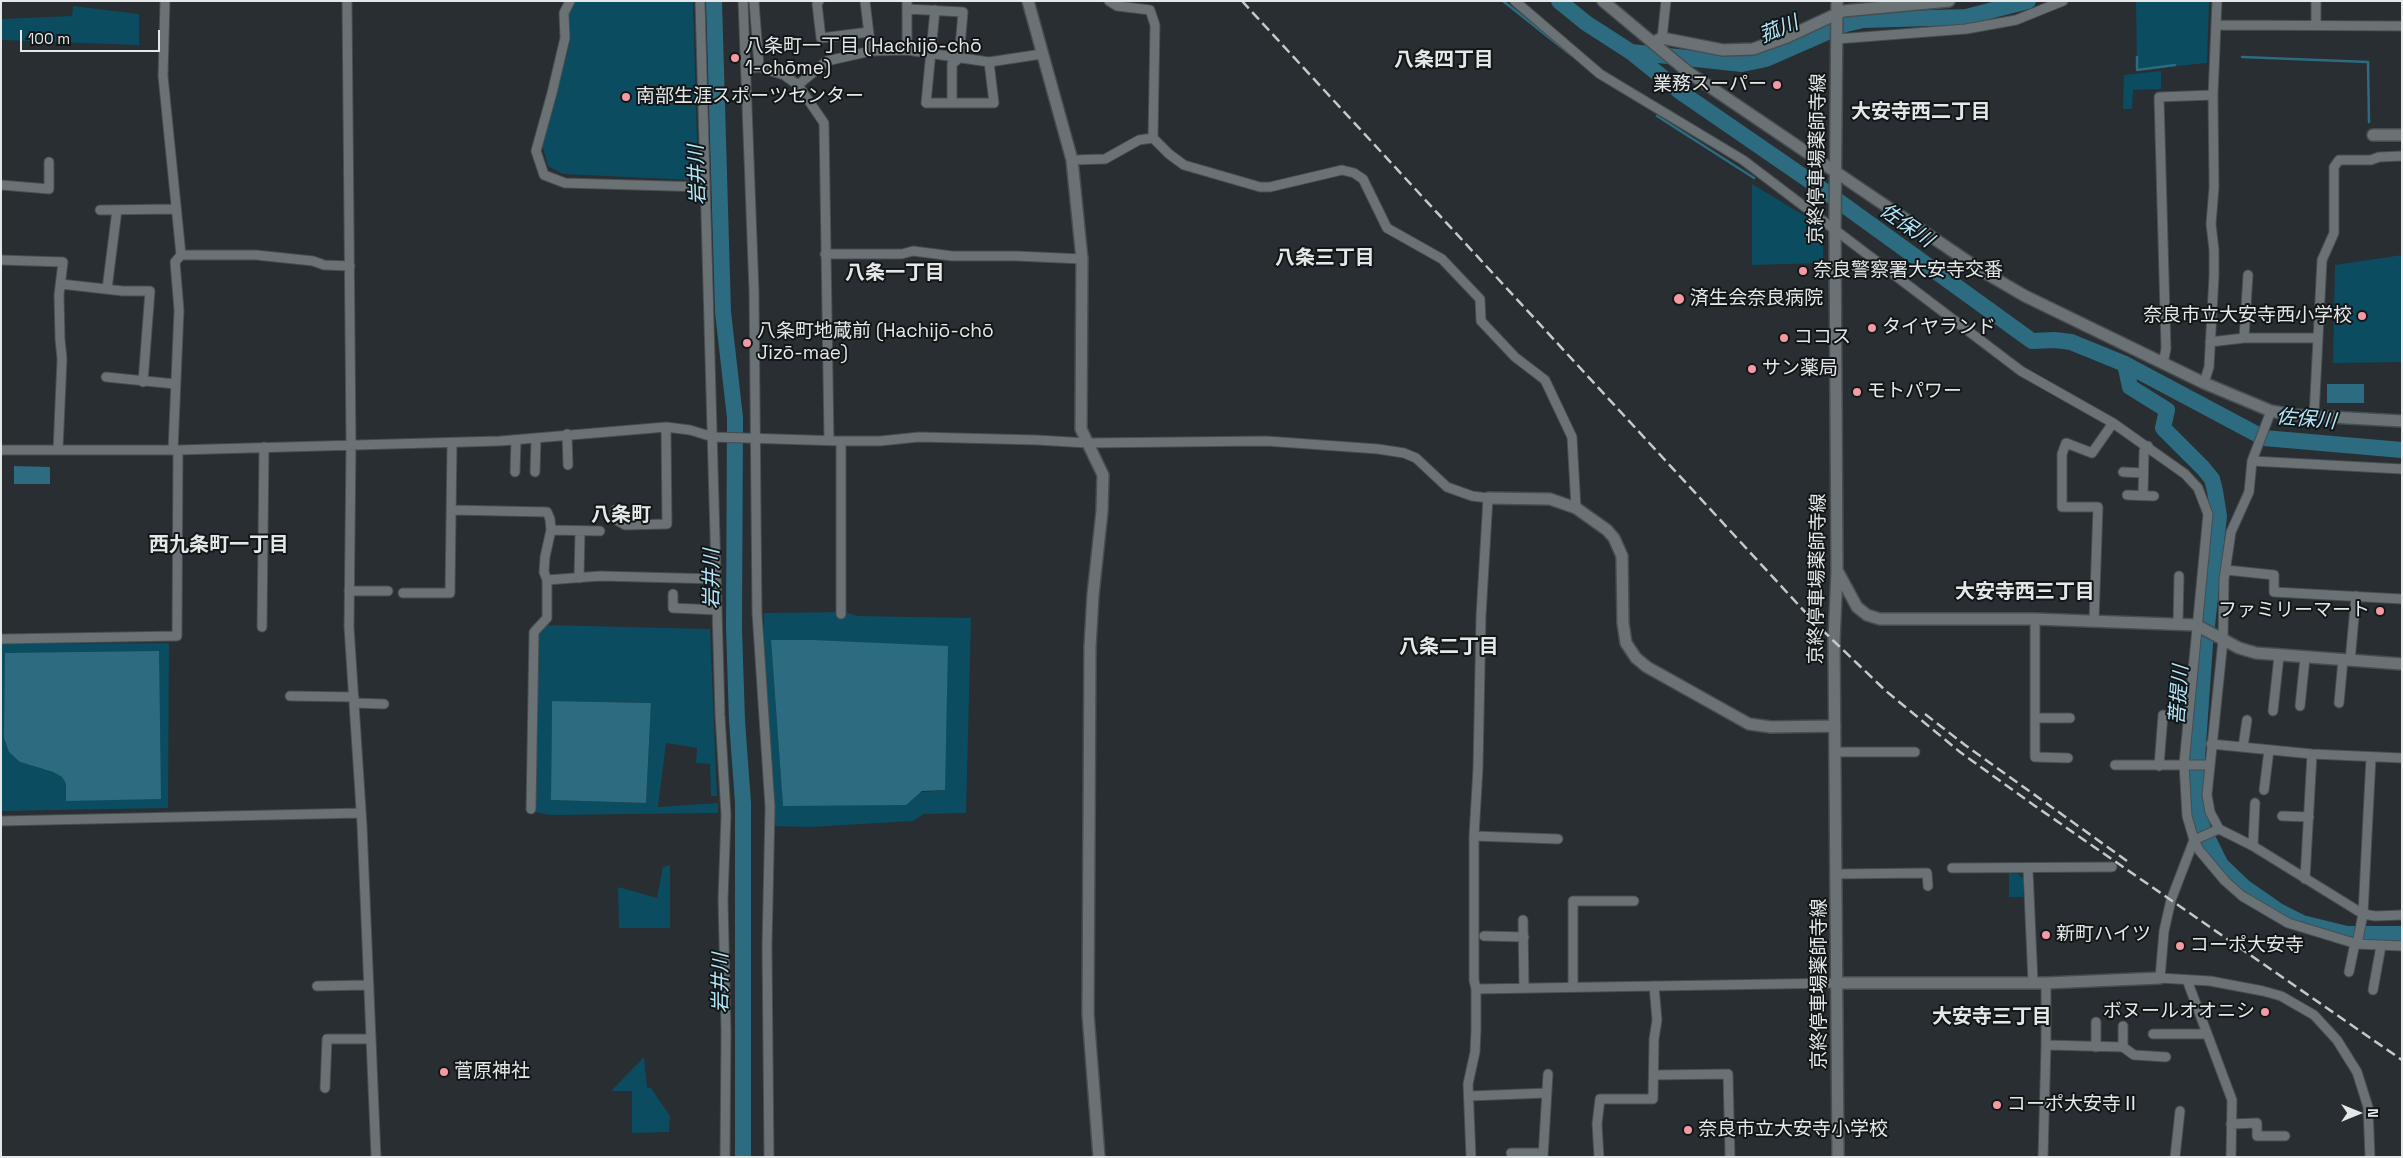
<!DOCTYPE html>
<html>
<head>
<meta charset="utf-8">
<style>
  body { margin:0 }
  #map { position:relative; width:2403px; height:1158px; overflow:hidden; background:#282e31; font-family:"Space Grotesk",sans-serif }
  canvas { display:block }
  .frame { position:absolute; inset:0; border:2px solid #e4e8e9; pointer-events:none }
  .north { position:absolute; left:2333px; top:1088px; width:50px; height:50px; -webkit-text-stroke:4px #131617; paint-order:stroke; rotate:90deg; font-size:14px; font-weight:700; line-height:20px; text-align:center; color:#e4e8e9 }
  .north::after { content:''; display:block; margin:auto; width:18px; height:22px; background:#e4e8e9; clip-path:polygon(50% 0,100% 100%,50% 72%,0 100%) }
  .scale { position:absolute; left:20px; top:30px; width:140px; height:22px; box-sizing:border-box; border:2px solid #e4e8e9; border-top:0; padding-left:6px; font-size:15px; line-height:18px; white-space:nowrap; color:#e4e8e9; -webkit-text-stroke:4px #131617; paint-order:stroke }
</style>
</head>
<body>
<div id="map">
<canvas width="2403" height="1158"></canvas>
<div class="frame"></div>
<div class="north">N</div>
<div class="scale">100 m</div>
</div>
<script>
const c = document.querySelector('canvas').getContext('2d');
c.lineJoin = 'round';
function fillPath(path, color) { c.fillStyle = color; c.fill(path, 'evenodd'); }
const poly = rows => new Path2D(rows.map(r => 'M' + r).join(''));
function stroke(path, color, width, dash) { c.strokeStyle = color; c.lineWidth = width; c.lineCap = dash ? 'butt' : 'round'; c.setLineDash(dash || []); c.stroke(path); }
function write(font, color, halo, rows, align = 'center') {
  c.font = font + ' "Space Grotesk","Noto Sans JP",sans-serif'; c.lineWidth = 4; c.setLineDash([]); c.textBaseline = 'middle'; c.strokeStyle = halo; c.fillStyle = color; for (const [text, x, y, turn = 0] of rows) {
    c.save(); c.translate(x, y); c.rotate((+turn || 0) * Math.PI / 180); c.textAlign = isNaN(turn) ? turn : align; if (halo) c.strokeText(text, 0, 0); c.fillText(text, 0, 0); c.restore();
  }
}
fillPath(poly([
  [575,1,693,1,698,175,693,180,563,174,548,166,542,145,568,50,570,12],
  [2136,1,2209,1,2207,63,2137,70],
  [73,6,139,14,139,45,1,40,1,19,72,16],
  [2161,71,2161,89,2133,90,2132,109,2123,109,2124,75],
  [1752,184,1823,227,1823,263,1752,265],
  [2402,255,2402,362,2333,363,2335,265],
  [845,612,857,616,971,618,966,813,924,814,913,821,810,827,772,826,775,812,764,667,764,613],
  [771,640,945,790,783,805],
  [546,625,710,629,717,796,711,796,710,764,696,763,697,748,666,743,658,807,718,803,718,813,550,815,535,812,538,633],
  [552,701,651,703,646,803,551,800],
  [169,643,168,808,1,811,2,644],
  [5,653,161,798,66,800,66,784,62,777,53,772,20,762,5,743],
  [670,865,670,928,619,928,618,887,657,898,663,867],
  [2009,873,2018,874,2023,878,2023,897,2009,897],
  [644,1057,647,1088,651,1088,670,1116,669,1132,632,1133,632,1091,611,1091]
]), '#0b4c60');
fillPath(poly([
  [2327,384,2364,384,2364,403,2327,403],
  [14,466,50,467,50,484,14,484],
  [771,640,812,640,948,646,945,790,922,791,906,805,783,806],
  [159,651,161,799,66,801,66,784,62,777,53,772,20,762,9,752,4,738,5,653],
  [552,701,651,703,646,803,551,800]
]), '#2c6b80');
stroke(poly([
  [1503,1,1571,55],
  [2137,57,2137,70,2175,65],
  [2242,57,2368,62,2369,122],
  [1657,116,1754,178]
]), '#2c6b80', 2.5);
stroke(poly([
  [714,1,723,312,735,418,734,628,737,721,743,803,743,1157],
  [1559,1,1586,23,1631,52,1682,93,1823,190,2032,341,2055,340,2071,342,2125,364,2264,438,2402,450],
  [1631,52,1742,64,1766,59,1846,24,1863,20,1966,17,2028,1],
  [2125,364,2130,387,2167,410,2163,428,2203,468,2212,479,2215,491,2219,516,2205,644,2196,773,2196,803,2203,829,2221,865,2244,887,2280,912,2302,923,2347,934,2402,934]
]), '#2c6b80', 16);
const street = poly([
  [165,1,163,76,181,255,175,262,179,310,173,450],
  [347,1,351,445,349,627,362,825,376,1157],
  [570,1,564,13,565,38,552,93,536,151,544,175,565,183,704,187],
  [700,1,720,715,726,815,723,899,726,1031,725,1157],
  [743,1,754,291,757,613,770,807,767,947,769,1157],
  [754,1,759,67],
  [819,1,817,4,821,38,869,32],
  [865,1,871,51],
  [1109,1,1117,6,1150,10,1155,25,1153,138],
  [1515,1,1600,74,1743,160,2021,371,2113,423,2185,474,2198,488,2208,514,2184,764,2187,816,2194,840,2199,850,2225,881,2242,896,2288,923,2357,944,2402,946],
  [2316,1,2316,25],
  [907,9,963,12,959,58,952,64,952,103],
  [935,10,926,103,994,103,989,62],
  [2217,25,2402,26],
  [1662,38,1666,1],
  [1837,39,1966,29,2016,20,2063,1],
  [907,50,907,1],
  [746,69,759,67,784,75,798,85,824,123,829,440],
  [798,85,827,61,871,51,907,50,989,62,1042,54],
  [1072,160,1105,159,1139,140,1153,138,1169,154,1184,165,1260,187,1270,187,1342,170,1354,173,1363,179,1387,228,1442,259,1480,299,1481,321,1515,357,1545,380,1572,437,1576,508],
  [1,185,49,189,49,162],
  [100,210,176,209],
  [825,254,902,254,913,251,952,256,1016,256,1082,259],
  [181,255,256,255,313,261,324,265,350,266],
  [1,260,63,262,59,295,60,339,62,359,58,450],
  [61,284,123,291,150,291,143,382],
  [107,289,117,210],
  [2244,338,2248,275],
  [2210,342,2244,338,2318,338],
  [2163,363,2166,349,2159,97,2213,95],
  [106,377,175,384],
  [2204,383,2209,367,2214,276,2214,250,2211,224,2214,187,2213,95,2217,1],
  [2271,411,2252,461,2249,492,2231,532,2224,579,2223,640,2207,795,2210,812,2219,829,2253,846,2363,914,2375,916,2402,915],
  [2314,416,2322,260,2334,233,2334,167,2339,160,2371,160,2379,157,2402,156],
  [567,434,568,465],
  [1,450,178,450,500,441,666,427,690,430,713,437,841,441,880,441,919,437,1037,440,1087,443,1266,441,1378,449,1404,453,1416,458,1447,487,1472,496,1488,498,1481,616,1478,768,1474,836,1474,980,1476,989,1476,1030,1475,1052,1468,1084,1471,1157],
  [2252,461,2402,469],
  [515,472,516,440],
  [535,472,536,440],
  [2123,472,2143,473],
  [2127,495,2154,496],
  [2143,496,2144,451,2148,446],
  [451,510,547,512,550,519,551,530,545,557,544,572,547,580,547,618,534,632,531,809],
  [615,510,615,519,625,525,667,524,666,427],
  [551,530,600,531],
  [2226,570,2274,575,2274,592,2402,599],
  [579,578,580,531],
  [547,580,600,576,716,579],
  [349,591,388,591],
  [403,593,450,593,452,443],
  [673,594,673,608,717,610],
  [841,614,841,441],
  [2035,619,2035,757,2068,758],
  [2094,621,2098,507,2062,507,2062,454,2066,443,2092,453,2113,423],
  [2178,624,2179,576],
  [262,627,264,447],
  [1,639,177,636,178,450],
  [2350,661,2356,596],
  [290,696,354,697],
  [355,703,384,704],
  [2339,703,2343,660],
  [2300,706,2305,658],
  [2273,711,2279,656],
  [2035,718,2070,718],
  [2211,744,2312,754,2402,758],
  [2243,747,2247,720],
  [1835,752,1915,752],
  [2115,765,2209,765],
  [2159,766,2163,715],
  [2264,790,2269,750],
  [2282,816,2309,817],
  [1,821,361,813],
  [2219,829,2194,840,2171,900,2164,931,2160,978,2210,981,2263,991,2281,996,2314,1015,2337,1040,2357,1072,2368,1107,2370,1157],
  [1474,836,1558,839],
  [2253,846,2255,803],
  [1952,868,2112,867],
  [2028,870,2033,982],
  [1836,874,1927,873,1928,886],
  [2305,879,2312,754],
  [1523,920,1524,988],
  [1484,936,1524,937],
  [2357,944,2363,914,2371,757],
  [2349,972,2355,943],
  [2187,980,2232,1100,2231,1157],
  [317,986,369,985],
  [1573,987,1573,901,1634,901],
  [1476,989,1837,983],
  [2373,990,2381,946],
  [2153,1034,2207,1034],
  [2046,1045,2123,1047,2134,1055,2166,1057],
  [2096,1047,2096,1022],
  [2123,1047,2123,1026],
  [1654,1075,1728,1074,1730,1157],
  [325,1088,327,1039,371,1039],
  [1469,1096,1547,1093],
  [2231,1124,2257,1123,2257,1136,2285,1136],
  [1511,1153,1543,1153],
  [1543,1157,1548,1074],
  [1599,1157,1597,1124,1600,1099,1653,1099,1654,1039,1657,1020,1654,986],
  [2043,1157,2046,1045,2046,983],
  [2175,1157,2180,1111]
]);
const secondary = poly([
  [1028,1,1072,160,1082,259,1081,429,1103,475,1102,511,1093,595,1090,647,1088,1014,1099,1157],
  [1603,1,1688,72,1982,271,2025,296,2204,383,2271,411,2294,415,2402,421],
  [1837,1,1835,231,1837,571,1834,641,1838,1157],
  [1654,42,1662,38,1723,50,1753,49,1787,37,1843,11,1949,1],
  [2373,135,2402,135],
  [1488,498,1550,499,1576,508,1607,530,1614,538,1622,556,1623,623,1626,643,1636,658,1647,667,1749,724,1771,727,1835,726],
  [1838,572,1857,607,1867,615,1880,619,2035,619,2196,625,2239,648,2256,653,2402,664],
  [1837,983,2046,983,2160,978]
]);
stroke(street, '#484d4f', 11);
stroke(secondary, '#484d4f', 14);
stroke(street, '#6b7275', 9);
stroke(secondary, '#6b7275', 11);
stroke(poly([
  [1242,1,1817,625,1886,691,1960,752,2035,806,2402,1060],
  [1925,714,1965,745,2127,861]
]), '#c5c9ca', 2.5, [10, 5]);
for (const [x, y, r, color] of [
  [735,58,5,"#f49aa2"],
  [1777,85,5,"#f49aa2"],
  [626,97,5,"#f49aa2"],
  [1803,271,5,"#f49aa2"],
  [1679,299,6,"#f49aa2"],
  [2362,316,5,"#f49aa2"],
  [1872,328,5,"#f49aa2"],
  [1784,338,5,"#f49aa2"],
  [747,343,5,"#f49aa2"],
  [1752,369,5,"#f49aa2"],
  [1857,392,5,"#f49aa2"],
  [2380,611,5,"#f49aa2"],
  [2046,935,5,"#f49aa2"],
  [2180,946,5,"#f49aa2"],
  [2265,1012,5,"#f49aa2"],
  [444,1072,5,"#f49aa2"],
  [1997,1105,5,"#f49aa2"],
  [1688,1130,5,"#f49aa2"]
]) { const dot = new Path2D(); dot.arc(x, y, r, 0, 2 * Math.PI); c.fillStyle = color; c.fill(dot); stroke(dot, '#131617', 2); }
write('19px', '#e4e8e9', '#131617', [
  ["八条町一丁目 (Hachijō-chō",745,47],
  ["1-chōme)",745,69],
  ["業務スーパー",1767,85,"right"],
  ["南部生涯スポーツセンター",636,97],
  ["奈良警察署大安寺交番",1813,271],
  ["済生会奈良病院",1690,299],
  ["奈良市立大安寺西小学校",2352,316,"right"],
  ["タイヤランド",1882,328],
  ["八条町地蔵前 (Hachijō-chō",757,332],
  ["Jizō-mae)",757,354],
  ["ココス",1794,338],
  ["サン薬局",1762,369],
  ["モトパワー",1867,392],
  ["ファミリーマート",2370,611,"right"],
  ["新町ハイツ",2056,935],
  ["コーポ大安寺",2190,946],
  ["ボヌールオオニシ",2255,1012,"right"],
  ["菅原神社",454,1072],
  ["コーポ大安寺Ⅱ",2007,1105],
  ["奈良市立大安寺小学校",1698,1130]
], 'left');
write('19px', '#e4e8e9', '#131617', [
  ["京終停車場薬師寺線",1818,159,-89],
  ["京終停車場薬師寺線",1818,579,-89],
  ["京終停車場薬師寺線",1820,984,-90]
]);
write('italic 20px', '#b3e7fc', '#131617', [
  ["菰川",1779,30,-22],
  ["岩井川",698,175,-92],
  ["佐保川",1906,226,35],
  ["佐保川",2306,420,5],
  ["岩井川",713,579,-90],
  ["菩提川",2180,695,-86],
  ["岩井川",722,983,-90]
]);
write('bold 20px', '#e4e8e9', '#131617', [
  ["八条四丁目",1444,61],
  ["大安寺西二丁目",1921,113],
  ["八条三丁目",1325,259],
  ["八条一丁目",895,274],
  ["八条町",621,516],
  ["西九条町一丁目",219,546],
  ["大安寺西三丁目",2025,593],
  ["八条二丁目",1449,648],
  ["大安寺三丁目",1992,1018]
]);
</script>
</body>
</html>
